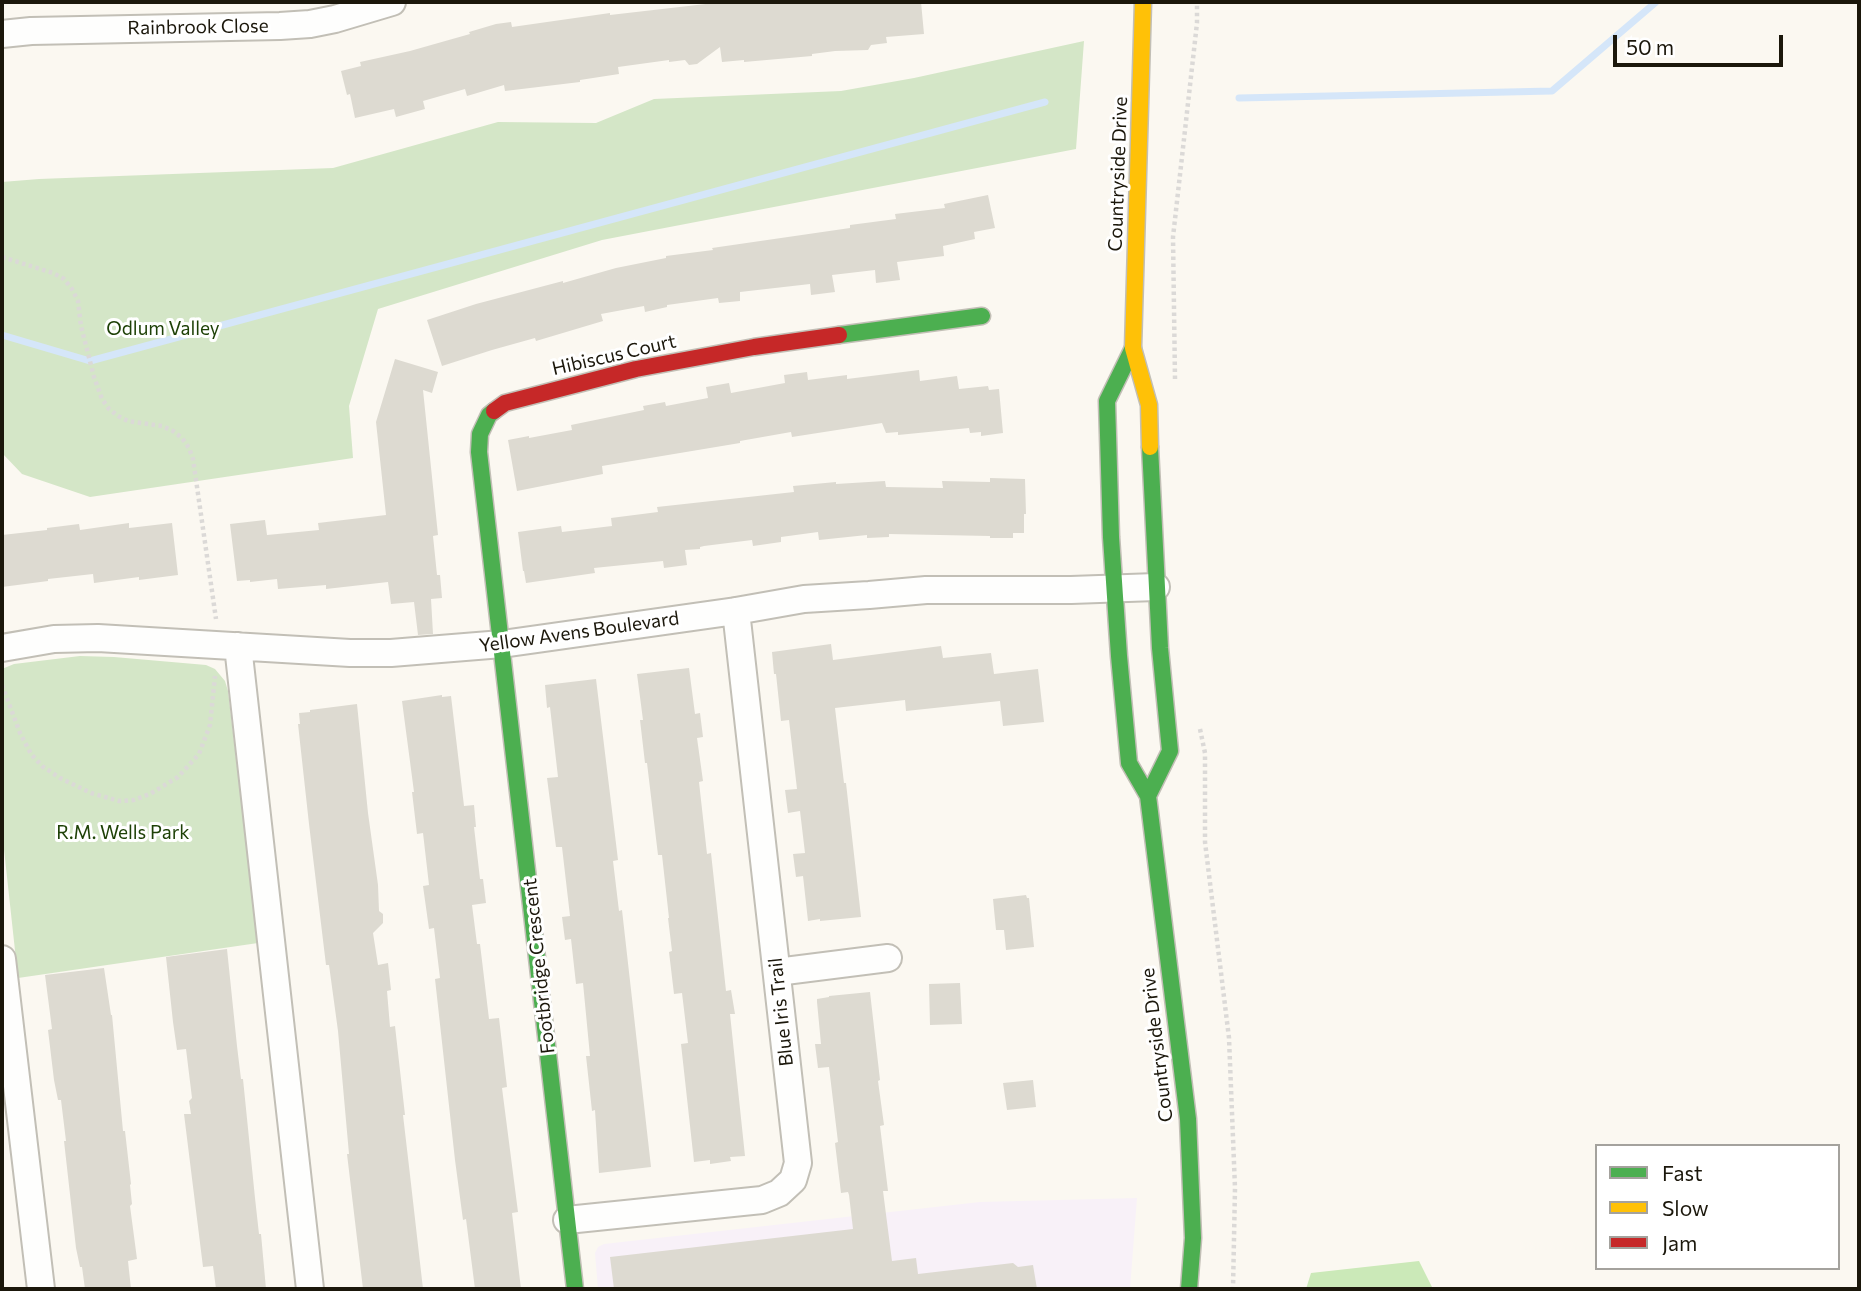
<!DOCTYPE html>
<html>
<head>
<meta charset="utf-8">
<style>
  body { margin:0 }
  #map { position:relative; width:1861px; height:1291px; overflow:hidden; background:#fbf8f1; font-family:Commissioner,sans-serif }
  canvas { display:block }
  .frame { position:absolute; inset:0; border:4px solid #1b170b; pointer-events:none }
  .legend { position:absolute; left:1595px; top:1144px; width:245px; height:126px; box-sizing:border-box; background:#fff; border:2px solid #a4a29d; margin:0; padding:9px 12px; list-style:none; font-size:21px; color:#1b170b }
  .legend li { display:flex; align-items:center; gap:14px; height:35px }
  .legend b { width:35px; border:2px solid #a4a29d }
  .scale { position:absolute; left:1613px; top:35px; width:170px; height:32px; box-sizing:border-box; border:4px solid #1b170b; border-top:0; padding-left:9px; font-size:21px; line-height:24px; white-space:nowrap; color:#1b170b; -webkit-text-stroke:5px #fff; paint-order:stroke }
</style>
</head>
<body>
<div id="map">
<canvas width="1861" height="1291"></canvas>
<div class="frame"></div>
<ul class="legend">
<li><b style="height:9px;background:#4caf50"></b>Fast</li>
<li><b style="height:9px;background:#ffc107"></b>Slow</li>
<li><b style="height:9px;background:#c62828"></b>Jam</li>
</ul>
<div class="scale">50 m</div>
</div>
<script>
const c = document.querySelector('canvas').getContext('2d');
c.lineJoin = 'round';
function fillPath(path, color) { c.fillStyle = color; c.fill(path, 'evenodd'); }
const poly = rows => new Path2D(rows.map(r => 'M' + r).join(''));
function stroke(path, color, width, dash) { c.strokeStyle = color; c.lineWidth = width; c.lineCap = dash ? 'butt' : 'round'; c.setLineDash(dash || []); c.stroke(path); }
function write(font, color, halo, rows, align = 'center') {
  c.font = font + ' Commissioner,sans-serif'; c.lineWidth = 6; c.setLineDash([]); c.textBaseline = 'middle'; c.strokeStyle = halo; c.fillStyle = color; for (const [text, x, y, turn = 0] of rows) {
    c.save(); c.translate(x, y); c.rotate((+turn || 0) * Math.PI / 180); c.textAlign = isNaN(turn) ? turn : align; if (halo) c.strokeText(text, 0, 0); c.fillText(text, 0, 0); c.restore();
  }
}
fillPath(poly([
  [1137,1198,1130,1289,598,1289,595,1253,598,1247,604,1244,980,1202]
]), '#f8f1f8');
fillPath(poly([
  [1084,41,1076,149,602,240,378,309,349,406,353,458,90,497,22,474,2,453,2,182,39,179,333,168,498,122,596,123,654,99,841,91,914,78],
  [80,656,114,657,206,665,215,669,225,681,228,691,258,943,18,978,2,831,2,669,14,664]
]), '#d4e6c7');
fillPath(poly([
  [1419,1261,1433,1289,1306,1289,1311,1273]
]), '#cbe9b8');
stroke(poly([
  [1239,98,1552,91,1656,2],
  [2,335,90,361,1045,102]
]), '#d5e6f9', 7);
fillPath(poly([
  [723,2,921,2,924,34,886,37,887,43,871,45,868,50,835,51,812,54,812,56,744,62,744,60,722,62,720,47,697,64,689,65,685,60,669,62,669,60,618,67,619,74,580,80,580,82,505,91,504,85,467,96,465,89,423,101,425,109,396,117,394,109,355,118,350,94,347,95,341,71,361,66,360,62,410,51,470,34,469,32,496,24,511,22,512,27,610,13,610,15],
  [988,195,995,228,974,232,975,239,943,246,944,256,897,262,900,280,876,283,875,270,832,275,835,292,811,295,810,284,740,292,740,301,719,303,718,298,667,305,667,307,645,312,644,306,601,314,603,321,536,341,535,338,492,350,442,366,427,320,476,304,563,281,563,283,616,268,666,258,666,256,713,250,712,248,850,228,850,225,896,219,895,214,945,208,944,204],
  [395,359,438,372,432,393,423,390,438,535,433,536,437,575,440,575,442,598,431,599,433,634,418,635,414,602,391,604,388,582,326,589,326,585,278,589,277,579,250,582,250,580,237,581,230,524,265,520,267,535,319,530,318,523,386,515,376,422],
  [919,370,920,381,957,376,959,389,988,386,989,390,999,389,1003,433,981,436,981,432,970,433,969,428,898,435,898,432,886,433,882,423,792,437,791,432,740,441,740,443,602,466,603,474,517,491,508,440,529,436,529,438,572,430,571,425,644,410,643,406,665,402,666,406,708,398,706,387,729,383,731,393,785,383,784,375,807,372,808,380,847,375,847,379],
  [990,478,1025,479,1026,514,1024,514,1024,533,1013,533,1013,538,990,538,990,536,889,534,889,537,867,538,867,535,819,540,818,532,781,537,781,542,753,546,752,540,704,546,700,547,700,549,685,550,687,565,664,568,663,561,594,568,595,573,526,583,524,571,523,571,518,532,561,526,562,532,612,526,611,518,658,512,657,507,794,492,793,486,836,482,836,484,885,481,886,487,943,488,942,481,990,482],
  [129,523,129,528,172,523,178,575,139,580,139,577,94,583,93,574,48,579,48,581,2,587,2,535,47,530,47,528,79,524,80,530],
  [831,644,833,660,941,646,943,658,991,653,994,674,1038,669,1044,722,1003,726,1000,701,906,711,905,700,835,708,844,783,846,783,861,917,820,921,820,919,808,921,803,876,796,877,793,854,805,853,800,811,788,813,785,790,797,789,789,720,781,721,776,674,774,674,772,652],
  [689,668,695,714,700,713,703,737,697,738,703,781,699,782,707,854,711,853,726,991,731,990,735,1014,730,1014,745,1156,730,1157,731,1161,710,1164,710,1160,694,1162,681,1044,688,1043,682,993,674,994,669,952,672,951,668,918,669,918,662,855,658,855,647,763,645,763,640,720,643,720,637,674],
  [596,679,618,860,613,861,619,911,622,910,651,1167,599,1173,595,1110,592,1111,586,1056,590,1056,583,983,576,984,571,939,565,940,562,917,570,916,562,847,556,847,547,778,558,777,550,707,547,708,545,685],
  [442,695,442,697,451,696,464,806,474,805,476,827,474,827,480,879,483,879,486,903,472,905,477,944,480,944,489,1019,499,1018,507,1087,502,1088,518,1212,512,1213,521,1289,475,1289,466,1219,463,1220,455,1160,435,979,440,978,434,928,429,929,423,886,429,885,423,833,417,834,412,792,414,792,402,701],
  [357,704,368,813,378,885,379,911,383,914,383,923,373,933,378,965,388,963,391,990,387,991,390,1027,395,1026,405,1115,403,1115,410,1175,423,1289,363,1289,347,1154,349,1154,338,1031,329,965,326,965,309,824,298,724,300,724,299,713,310,712,310,710],
  [1026,895,1027,898,1029,898,1034,947,1006,950,1004,930,996,930,993,899],
  [227,949,237,1046,241,1079,243,1079,255,1198,259,1234,261,1234,266,1289,216,1289,213,1266,203,1267,184,1114,191,1114,189,1101,192,1098,186,1049,177,1050,173,1022,166,957],
  [104,968,111,1015,112,1015,123,1131,125,1131,131,1184,130,1185,132,1204,130,1206,137,1259,128,1261,131,1289,85,1289,82,1267,80,1267,76,1248,64,1141,66,1141,61,1100,58,1100,54,1080,48,1030,52,1029,45,975],
  [960,983,962,1024,930,1025,929,984],
  [870,992,880,1080,878,1081,884,1125,880,1126,888,1191,883,1191,892,1261,916,1258,918,1274,1013,1263,1018,1267,1033,1265,1037,1289,614,1289,610,1257,853,1229,849,1195,848,1192,841,1193,835,1143,838,1142,829,1067,818,1068,815,1044,821,1044,817,1002,817,999,829,997,829,996],
  [1033,1080,1036,1107,1007,1110,1003,1083]
]), '#dddad1');
const street = poly([
  [2,34,31,31,280,26,310,24,335,19,392,2],
  [238,646,310,1289],
  [2,648,54,639,98,638,350,653,391,653,502,644,736,611,804,599,869,595,926,590,1071,590,1156,587],
  [2,959,41,1289],
  [777,972,888,958],
  [567,1220,762,1200,779,1193,793,1180,798,1163,736,611]
]);
const fast = poly([
  [839,335,982,316],
  [1133,348,1107,401,1111,537,1119,656,1129,763,1148,796,1188,1119,1193,1238,1189,1289],
  [494,411,489,415,480,434,479,452,575,1289],
  [1148,796,1170,751,1160,648,1150,447]
]);
const slow = poly([
  [1143,2,1133,348,1149,405,1150,447]
]);
const jam = poly([
  [494,411,505,403,636,369,754,347,839,335]
]);
stroke(street, '#c2bfb6', 30);
stroke(fast, '#c2bfb6', 19);
stroke(slow, '#c2bfb6', 19);
stroke(jam, '#c2bfb6', 19);
stroke(poly([
  [2,257,53,273,64,279,72,289,78,301,81,326,94,377,102,399,109,409,118,416,128,421,162,426,173,431,182,438,189,448,193,459,216,619],
  [1175,379,1173,237,1197,23,1197,2],
  [2,685,20,733,31,754,42,766,60,778,91,793,119,801,134,800,150,794,178,777,199,754,210,725,215,676],
  [1200,729,1205,753,1205,842,1229,1038,1235,1188,1233,1289]
]), '#dbd9d7', 4.5, [3.5, 3.5]);
stroke(street, '#fefefd', 26);
stroke(fast, '#4caf50', 16);
stroke(slow, '#ffc107', 16);
stroke(jam, '#c62828', 16);
write('19px', '#1b170b', '#fff', [
  ["Rainbrook Close",198,27,-1],
  ["Countryside Drive",1118,174,-88],
  ["Hibiscus Court",614,355,-13],
  ["Yellow Avens Boulevard",579,632,-8],
  ["Footbridge Crescent",539,966,-96],
  ["Blue Iris Trail",781,1012,-96],
  ["Countryside Drive",1157,1045,-97]
]);
write('19px', '#1e4107', '#fff', [
  ["Odlum Valley",163,329],
  ["R.M. Wells Park",123,833]
]);
</script>
</body>
</html>
